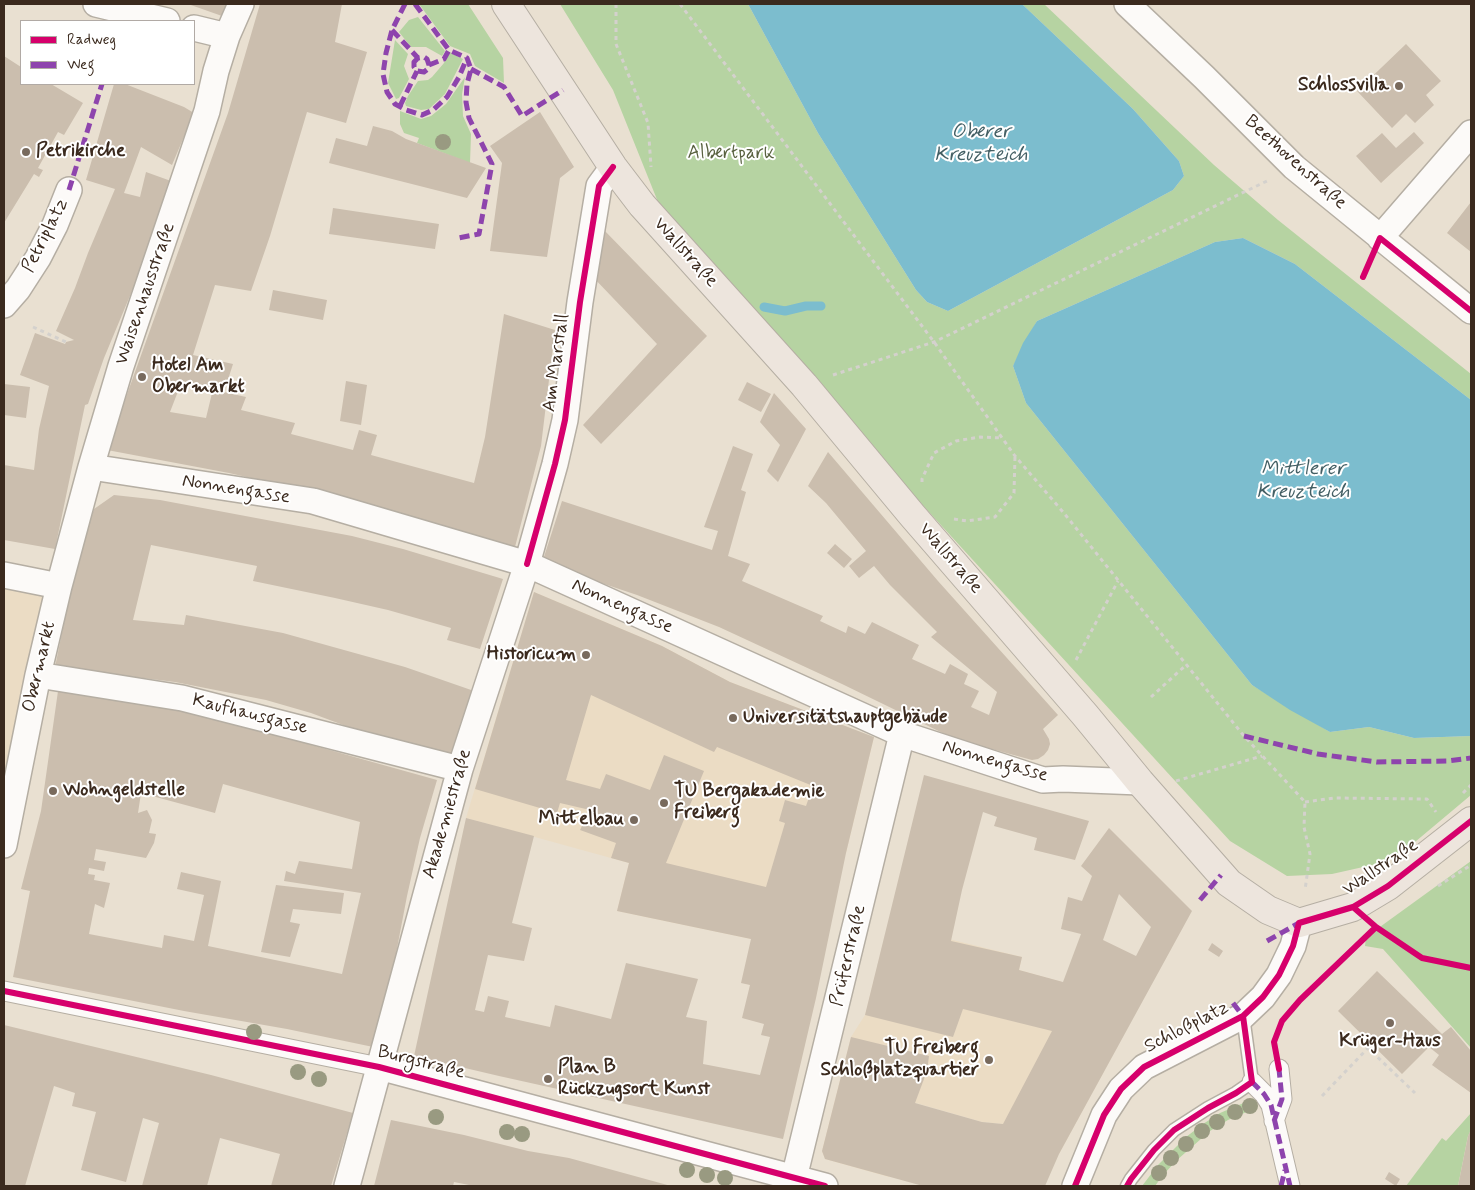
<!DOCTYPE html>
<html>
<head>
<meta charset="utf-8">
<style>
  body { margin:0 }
  #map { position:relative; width:1475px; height:1190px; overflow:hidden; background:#e9e0d1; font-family:Mynerve,sans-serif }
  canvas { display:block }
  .frame { position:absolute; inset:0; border:5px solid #3b2a1e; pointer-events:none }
  .legend { position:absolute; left:20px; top:20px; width:175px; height:65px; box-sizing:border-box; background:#fff; border:1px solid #b1aaa5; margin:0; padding:6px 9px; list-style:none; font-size:15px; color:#3b2a1e }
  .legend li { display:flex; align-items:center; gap:10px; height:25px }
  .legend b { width:25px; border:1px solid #b1aaa5 }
</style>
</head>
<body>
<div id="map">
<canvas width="1475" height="1190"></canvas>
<div class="frame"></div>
<ul class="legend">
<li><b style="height:6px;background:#d6006c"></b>Radweg</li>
<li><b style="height:6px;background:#8e44ad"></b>Weg</li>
</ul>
</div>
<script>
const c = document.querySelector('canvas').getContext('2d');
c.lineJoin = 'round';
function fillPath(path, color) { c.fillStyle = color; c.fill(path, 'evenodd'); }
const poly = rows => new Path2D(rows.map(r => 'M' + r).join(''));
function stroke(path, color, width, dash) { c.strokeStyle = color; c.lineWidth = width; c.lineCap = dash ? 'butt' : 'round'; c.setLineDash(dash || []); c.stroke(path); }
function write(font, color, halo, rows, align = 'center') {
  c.font = font + ' Mynerve,sans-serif'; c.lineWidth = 4; c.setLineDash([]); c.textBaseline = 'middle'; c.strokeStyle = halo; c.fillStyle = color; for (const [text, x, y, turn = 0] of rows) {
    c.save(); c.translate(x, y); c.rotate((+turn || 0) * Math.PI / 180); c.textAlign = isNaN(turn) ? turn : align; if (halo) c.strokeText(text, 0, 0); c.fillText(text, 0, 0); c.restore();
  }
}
fillPath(poly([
  [4,575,59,586,4,801],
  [534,592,662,646,730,682,874,737,846,853,751,939,617,911,629,863,466,818],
  [888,924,1022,957,1019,970,1140,1004,1059,1154,1003,1124,982,1122,916,1103,889,1177,825,1159,822,1151,851,1037,865,1015]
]), '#ebdcc4');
fillPath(poly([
  [419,4,468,4,503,58,504,83,475,66,470,54,450,46],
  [560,4,748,4,818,133,916,290,927,302,948,311,1173,190,1184,176,1179,161,1133,109,1022,4,1044,4,1214,165,1278,220,1471,374,1471,400,1295,264,1243,238,1215,242,1037,321,1013,366,1026,403,1252,685,1330,732,1369,727,1414,738,1471,736,1471,795,1409,847,1381,863,1332,874,1287,876,1230,841,907,488,720,270,658,202,613,90],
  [418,17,445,51,442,56,426,47,411,47,399,32,409,20],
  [395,40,408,54,404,66,409,79,399,98,396,99,388,83],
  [449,52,463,59,445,94,429,109,421,110,406,106,405,103,408,96,418,81,428,80,432,77,444,63],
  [465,77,462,94,463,116,471,134,470,163,417,143,419,138,404,133,400,124,400,111,421,119,431,116,446,104],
  [1471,861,1471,1048,1383,949,1365,946,1366,937],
  [1253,1099,1256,1108,1228,1120,1210,1131,1177,1160,1163,1175,1155,1186,1142,1186,1158,1165,1186,1137,1203,1124,1220,1113],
  [1471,1113,1471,1130,1468,1136,1458,1186,1406,1186,1442,1138,1446,1141]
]), '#b6d3a2');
fillPath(poly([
  [748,4,1022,4,1133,109,1179,161,1184,176,1173,190,948,311,927,302,916,290,818,133],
  [1243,238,1295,264,1471,400,1471,736,1414,738,1369,727,1330,732,1290,710,1252,685,1026,403,1013,366,1023,343,1037,321,1215,242]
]), '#7cbdce');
stroke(poly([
  [764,307,785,311,806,306,821,306]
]), '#7cbdce', 9);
fillPath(poly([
  [188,4,226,4,222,16],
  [260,4,342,4,335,42,367,52,346,123,307,112,270,236,251,291,215,285,193,355,233,364,224,392,246,397,241,410,295,423,291,434,353,450,359,430,377,435,371,455,474,483,485,437,504,314,555,330,541,446,515,547,338,498,229,473,107,450,228,113],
  [182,381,213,389,206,418,170,412],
  [1406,44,1441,81,1426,95,1434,105,1415,123,1406,114,1392,128,1357,91],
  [4,56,21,67,21,84,51,84,83,103,64,135,58,132,38,168,43,170,39,177,34,174,4,223],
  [114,84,125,84,184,107,194,113,172,165,141,147,124,193,140,197,146,172,171,181,137,279,104,358,88,404,85,405,55,549,4,540,4,465,34,470,39,429,49,386,20,375,35,333,65,344,66,342,74,340,56,331,75,288,88,253,115,189,86,180],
  [540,112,574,167,560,178,547,257,490,251,502,163,490,146],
  [373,126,392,131,406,139,486,168,467,198,329,163,336,138,367,146],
  [1414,132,1424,143,1381,183,1356,156,1382,133,1396,148],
  [1471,202,1471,252,1447,233],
  [333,208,439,224,435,249,329,234],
  [604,230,707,336,601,444,583,425,657,344,591,275],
  [273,290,327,300,323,320,269,310],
  [346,381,367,385,361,425,340,421],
  [747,382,771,394,761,412,738,400],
  [4,384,30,387,26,418,4,415],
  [774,393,806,429,778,482,767,471,780,445,760,422],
  [733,446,753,454,741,490,746,492,728,556,750,564,742,581,823,616,820,621,846,633,848,626,865,634,872,622,919,645,912,659,945,674,950,664,968,674,964,684,979,691,971,707,989,715,997,692,931,637,937,632,890,585,874,566,859,578,849,566,866,551,826,503,808,486,828,452,938,581,1058,715,1043,729,1049,739,1050,744,1048,750,1044,755,1038,759,1032,760,955,739,842,684,719,627,637,595,542,563,562,501,712,550,718,531,704,527],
  [114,495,160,500,352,536,403,549,503,579,480,649,447,640,451,628,388,610,335,598,253,581,257,566,151,545,133,620,184,625,186,615,283,633,405,667,474,691,449,761,378,738,311,713,266,700,175,682,55,667,73,579,94,509],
  [835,544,852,559,844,568,827,553],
  [534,592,662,646,730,682,874,737,846,853,816,998,783,1139,499,1076,414,1056,466,818,534,836,512,923,532,928,524,961,488,955,475,1010,484,1012,488,996,509,1001,505,1017,550,1027,555,1005,611,1019,626,963,698,979,686,1017,707,1021,703,1064,760,1075,770,1037,761,1035,764,1024,742,1018,750,985,741,983,751,939,617,911,629,863,611,858,616,843,580,830,590,810,560,803,557,813,475,789],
  [591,695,714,752,717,747,813,786,806,806,785,800,779,821,785,823,766,887,666,863,704,771,664,755,650,790,606,774,600,789,566,780],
  [59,684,125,693,437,780,420,838,407,896,378,1048,287,1029,184,1011,13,977,30,891,21,889,41,811],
  [223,784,360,822,352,869,299,861,295,874,286,871,284,881,361,893,342,974,208,946,221,881,181,872,177,889,204,895,194,941,164,935,162,948,89,934,95,904,104,908,110,883,94,880,95,875,88,874,89,868,104,871,106,862,94,860,96,849,146,858,154,843,156,834,149,833,152,820,147,810,138,813,141,793,215,813],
  [924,775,1089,821,1075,860,1034,850,1037,838,994,826,997,817,983,812,962,890,951,941,1022,957,1019,970,1063,982,1081,934,1061,929,1068,897,1082,901,1092,876,1081,866,1109,828,1192,911,1059,1154,1045,1186,923,1186,825,1159,822,1151,851,1037,929,1056,927,1071,915,1103,982,1122,1003,1124,1052,1031,963,1009,953,1037,865,1015],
  [1119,894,1151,927,1136,956,1103,940],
  [276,885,344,893,341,914,293,909,290,922,300,924,290,957,261,952],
  [1212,943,1223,951,1219,957,1208,950],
  [1377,971,1442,1034,1451,1027,1471,1051,1471,1093,1432,1065,1439,1055,1429,1047,1402,1074,1338,1011],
  [4,1025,211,1075,353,1113,331,1186,271,1186,280,1154,220,1138,207,1186,142,1186,159,1123,143,1118,126,1182,81,1170,96,1112,72,1106,75,1093,54,1086,25,1186,4,1186],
  [391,1120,464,1135,528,1151,569,1158,671,1186,474,1186,454,1182,453,1186,374,1186],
  [1471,1129,1471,1186,1458,1186,1468,1136],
  [1389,1172,1400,1179,1396,1186,1385,1179]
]), '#cbbeae');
const service = poly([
  [1127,1186,1131,1179,1154,1150,1174,1130,1208,1108,1236,1093,1252,1082,1243,1016]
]);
const pedestrian = poly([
  [4,991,379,1067],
  [1252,1082,1264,1094,1271,1105,1290,1186],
  [1274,1121,1282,1099,1279,1069]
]);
const minor = poly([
  [96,4,167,21],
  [1127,4,1204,77,1294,167,1471,311],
  [194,28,227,36],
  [1380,238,1471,133],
  [4,305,18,289,38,258,55,225,69,190],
  [91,467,313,501,527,564,902,734,1043,780,1063,779,1140,782],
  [4,575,59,586],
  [38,675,182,698,460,769],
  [4,845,38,675,59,586,91,467,121,366,207,111,216,71,227,36,241,4],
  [379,1067,825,1186],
  [794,1178,902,734],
  [347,1186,460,769,527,564,555,464,565,420,580,302,599,186,613,167],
  [1075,1186,1104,1115,1121,1089,1144,1067,1243,1016,1263,997,1279,975,1293,946,1299,923]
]);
const primary = poly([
  [506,4,613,167,642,205,804,385,912,515,1085,715,1140,782,1229,883,1268,910,1299,923,1353,907,1388,886,1471,821]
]);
stroke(service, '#b5aea3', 15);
stroke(pedestrian, '#b5aea3', 21);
stroke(minor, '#b5aea3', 28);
stroke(primary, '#b5aea3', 30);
stroke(poly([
  [616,4,616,44,648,123,651,167],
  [680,4,934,342,1015,456,1063,512,1244,736,1305,802,1304,827,1310,854,1305,890],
  [33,327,66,342],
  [833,375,934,342,1269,180],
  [922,482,922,479,934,453,956,441,980,437,1003,438],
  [954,519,967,521,995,517,1014,493,1015,456],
  [1076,660,1118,581],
  [1151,697,1186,665],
  [1176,781,1262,756],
  [1463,793,1471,785],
  [1305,802,1334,798,1427,799,1436,812],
  [1438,886,1471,865],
  [1275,1047,1274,1042,1282,1021,1300,1000,1369,933],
  [1322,1096,1368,1048,1415,1093]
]), '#d4d1cd', 3, [4, 4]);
stroke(service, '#fcfaf8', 12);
stroke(pedestrian, '#fcfaf8', 19);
stroke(minor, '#fcfaf8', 25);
stroke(primary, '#ede5dd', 28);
stroke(poly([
  [405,4,392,30,386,53,383,74,387,92,395,104,406,110,422,115,433,110,447,97,459,77,467,58],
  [415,4,449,50],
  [392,30,418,58,424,57,427,59,429,65,429,68,424,72,417,71,414,67,414,62,418,58],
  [429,65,444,59,449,50,467,58,471,69,467,84,466,102,469,118,492,164,479,234,458,238],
  [471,69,504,87,522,116,563,90],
  [400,106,417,71],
  [69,190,102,84],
  [1244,736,1318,754,1377,762,1447,761,1471,758],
  [1200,900,1221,875],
  [1267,941,1299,923],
  [1233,1003,1243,1016],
  [1252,1082,1264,1094,1271,1105,1290,1186],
  [1274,1121,1282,1099,1279,1069],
  [1281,1186,1285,1170]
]), '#8e44ad', 5, [10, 5]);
stroke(poly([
  [1363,277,1380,238,1471,311],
  [527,564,555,464,565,420,580,302,599,186,613,167],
  [1353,907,1376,927,1422,958,1471,968],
  [4,991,379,1067,825,1186],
  [1279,1069,1274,1042,1282,1021,1300,1000,1376,927],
  [1075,1186,1104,1115,1121,1089,1144,1067,1243,1016,1263,997,1279,975,1293,946,1299,923,1353,907,1388,886,1471,821],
  [1127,1186,1131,1179,1154,1150,1174,1130,1208,1108,1236,1093,1252,1082,1243,1016]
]), '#d6006c', 6);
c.fillStyle = '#999a81';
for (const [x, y] of [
  [443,142],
  [254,1032],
  [298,1072],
  [319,1079],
  [1250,1106],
  [1235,1112],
  [436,1117],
  [1217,1122],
  [1202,1131],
  [507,1132],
  [522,1134],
  [1186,1144],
  [1171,1158],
  [687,1170],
  [1159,1173],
  [707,1175],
  [725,1178]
]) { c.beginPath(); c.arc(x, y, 8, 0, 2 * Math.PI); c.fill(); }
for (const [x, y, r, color] of [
  [1399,86,5,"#786a5d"],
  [26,152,5,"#786a5d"],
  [142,377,5,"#786a5d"],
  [586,655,5,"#786a5d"],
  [733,718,5,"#786a5d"],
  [53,791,5,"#786a5d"],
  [664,803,5,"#786a5d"],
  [634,820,5,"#786a5d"],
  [1390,1023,5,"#786a5d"],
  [989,1060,5,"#786a5d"],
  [548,1079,5,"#786a5d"]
]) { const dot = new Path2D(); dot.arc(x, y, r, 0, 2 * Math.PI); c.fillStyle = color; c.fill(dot); stroke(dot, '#fff', 2); }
write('bold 19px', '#3b2a1e', '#fff', [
  ["Schlossvilla",1389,86,"right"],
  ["Petrikirche",36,152],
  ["Hotel Am",152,366],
  ["Obermarkt",152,388],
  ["Historicum",576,655,"right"],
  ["Universitätshauptgebäude",743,718],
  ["Wohngeldstelle",63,791],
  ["TU Bergakademie",674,792],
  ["Freiberg",674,814],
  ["Mittelbau",624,820,"right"],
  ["Krüger-Haus",1390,1042,"center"],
  ["TU Freiberg",979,1049,"right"],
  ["Schloßplatzquartier",979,1071,"right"],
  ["Plan B",558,1068],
  ["Rückzugsort Kunst",558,1090]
], 'left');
write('19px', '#58613f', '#fff', [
  ["Albertpark",731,154]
]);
write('19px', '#3b2a1e', '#fff', [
  ["Beethovenstraße",1295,163,42],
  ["Petriplatz",46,236,-63],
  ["Wallstraße",685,253,48],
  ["Waisenhausstraße",146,294,-71],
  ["Am Marstall",557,363,-82],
  ["Nonnengasse",236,490,9],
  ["Wallstraße",950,559,49],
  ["Nonnengasse",622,607,24],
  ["Obermarkt",40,667,-77],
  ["Kaufhausgasse",250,715,14],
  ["Nonnengasse",995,762,16],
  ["Akademiestraße",448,814,-74],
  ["Wallstraße",1381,868,-34],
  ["Prüferstraße",849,956,-77],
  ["Schloßplatz",1187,1028,-27],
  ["Burgstraße",421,1063,14]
]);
write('italic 20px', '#435f64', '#fff', [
  ["Oberer",981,133],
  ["Kreuzteich",981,156],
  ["Mittlerer",1303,470],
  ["Kreuzteich",1303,493]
]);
</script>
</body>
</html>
